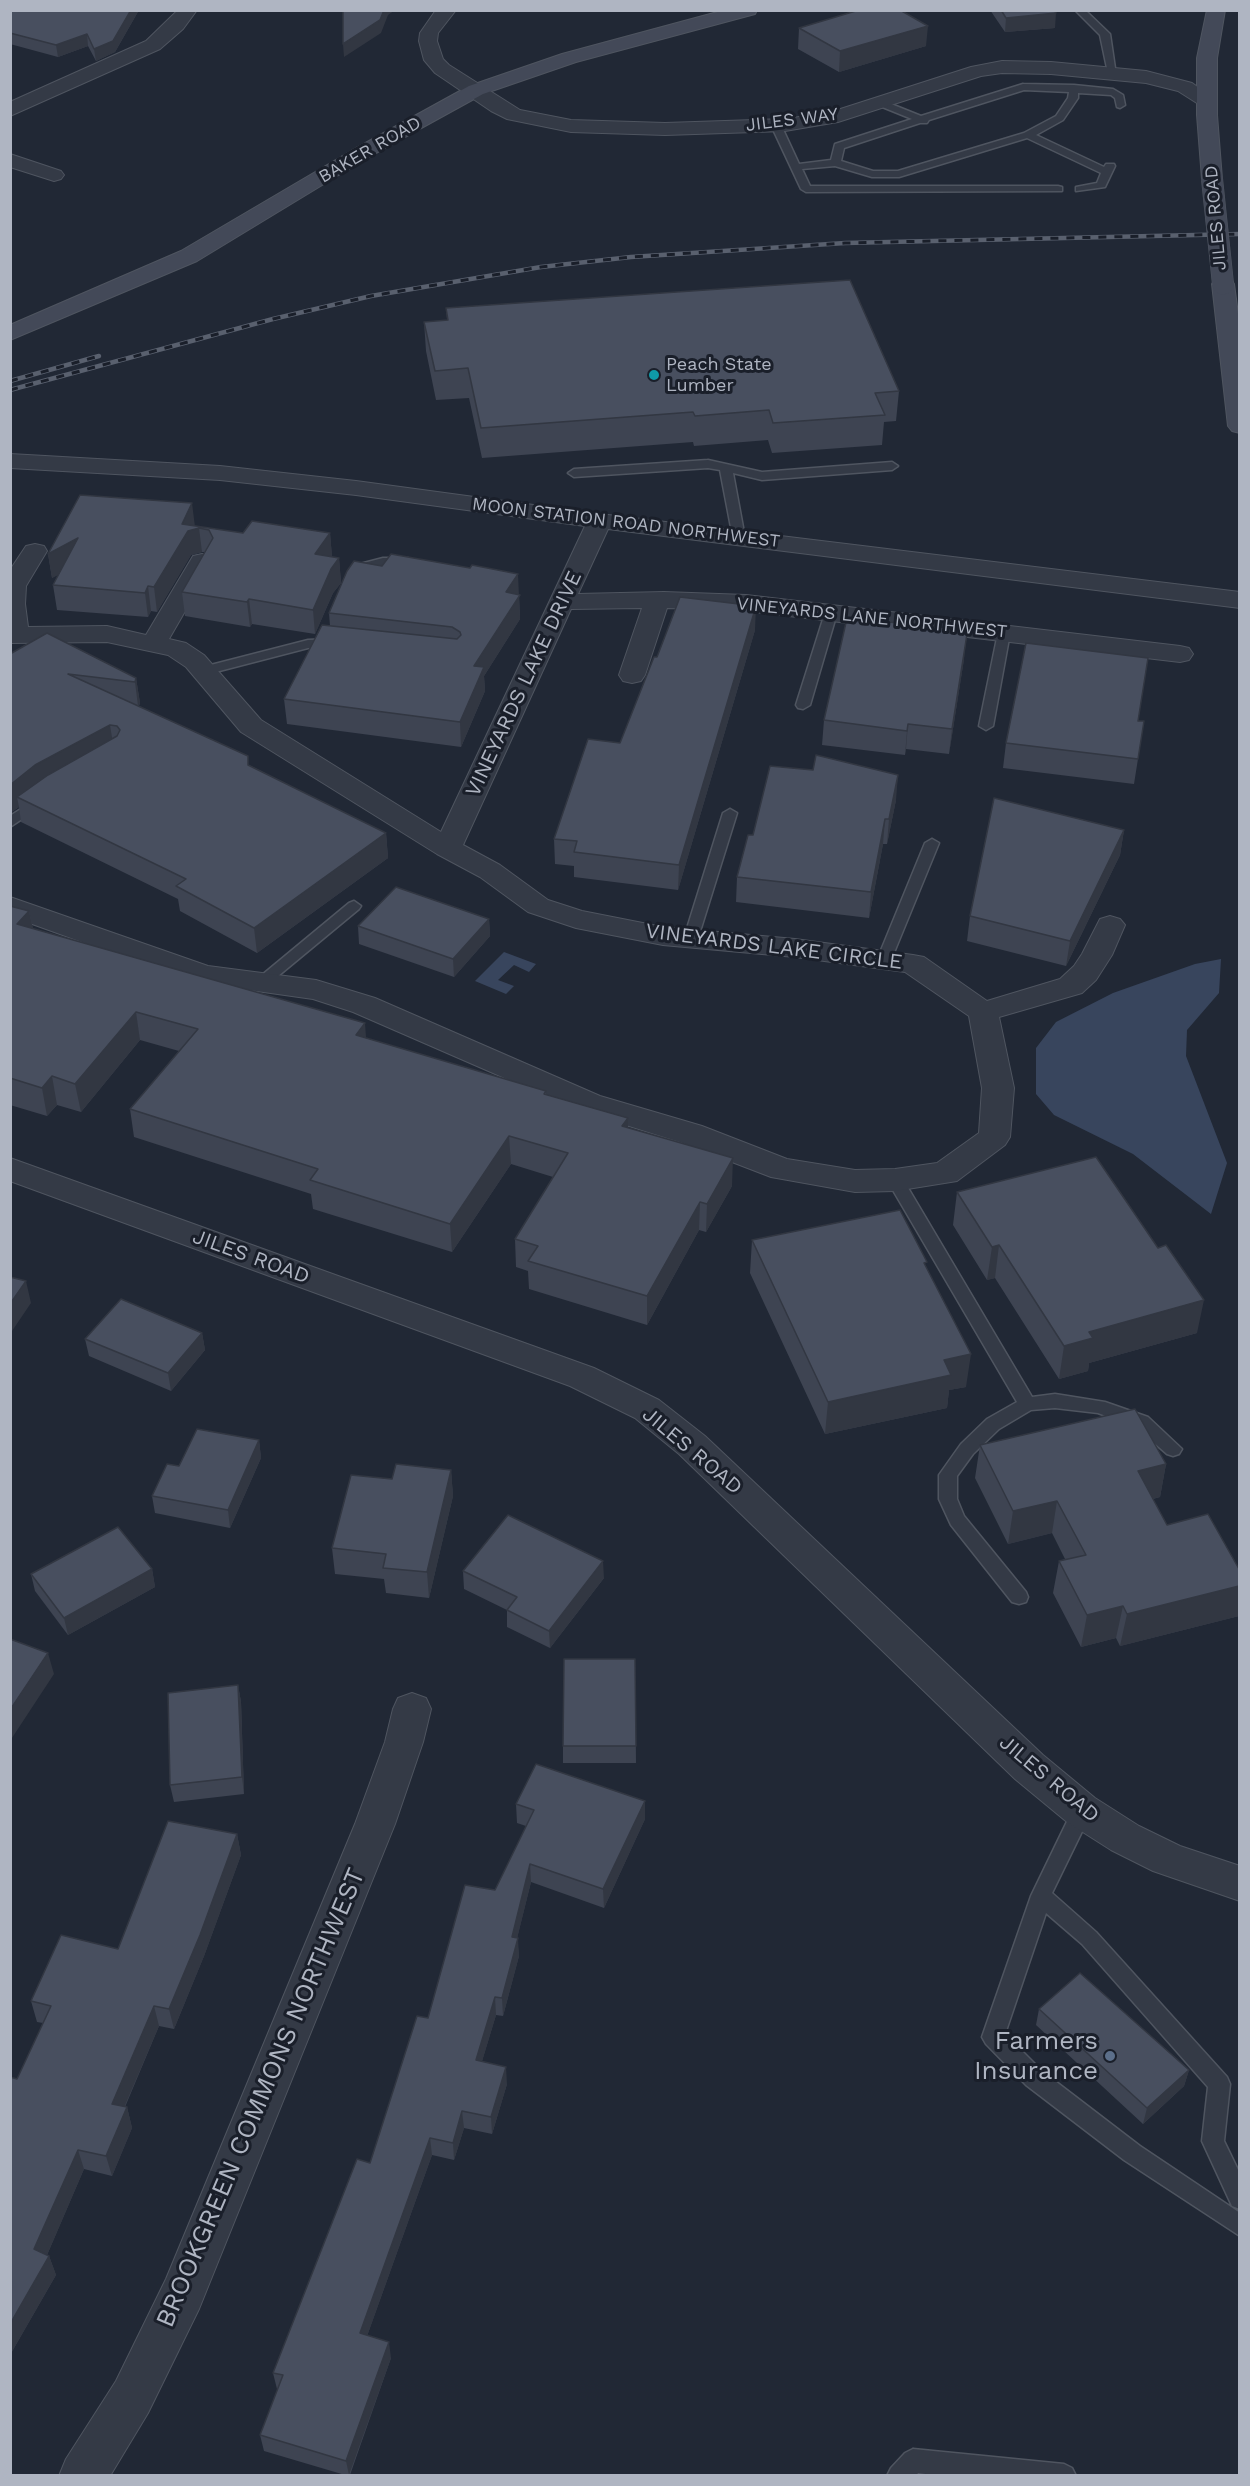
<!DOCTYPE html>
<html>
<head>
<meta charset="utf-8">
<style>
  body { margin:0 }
  #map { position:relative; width:1250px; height:2486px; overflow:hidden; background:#212835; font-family:"Work Sans",sans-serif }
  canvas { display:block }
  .frame { position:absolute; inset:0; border:12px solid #afb5c2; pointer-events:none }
</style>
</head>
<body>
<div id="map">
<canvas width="1250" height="2486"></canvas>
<div class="frame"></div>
</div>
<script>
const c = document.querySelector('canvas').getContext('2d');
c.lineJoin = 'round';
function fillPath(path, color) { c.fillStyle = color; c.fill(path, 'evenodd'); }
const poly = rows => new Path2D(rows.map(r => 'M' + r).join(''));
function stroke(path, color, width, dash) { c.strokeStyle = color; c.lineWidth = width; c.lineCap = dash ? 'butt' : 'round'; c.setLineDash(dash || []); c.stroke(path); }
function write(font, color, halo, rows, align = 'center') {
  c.font = font + ' "Work Sans",sans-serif'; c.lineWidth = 6; c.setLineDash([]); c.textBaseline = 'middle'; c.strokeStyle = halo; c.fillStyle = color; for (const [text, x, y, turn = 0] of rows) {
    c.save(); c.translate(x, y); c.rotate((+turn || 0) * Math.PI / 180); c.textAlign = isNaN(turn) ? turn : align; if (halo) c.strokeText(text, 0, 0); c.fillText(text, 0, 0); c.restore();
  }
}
fillPath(poly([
  [504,952,536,964,529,972,514,965,498,980,514,986,506,994,475,981],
  [1221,959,1219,993,1187,1030,1186,1056,1227,1163,1211,1214,1133,1154,1054,1115,1036,1094,1036,1048,1056,1022,1113,993,1195,964]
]), '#38455d');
const lane = poly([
  [1075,10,1085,10,1110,34,1116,75,1108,73,1100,35,1075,10],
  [1023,84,1074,85,1113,89,1123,95,1125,105,1120,108,1117,107,1115,98,1111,95,1078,93,1078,98,1063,120,1036,135,1104,167,1106,164,1114,164,1115,166,1105,187,1076,191,1076,187,1097,183,1101,173,1027,138,899,177,872,177,835,166,802,169,810,186,1058,186,1062,187,1062,191,806,192,801,189,771,125,780,123,799,164,831,160,835,144,912,119,875,104,875,100,881,100,921,116,1023,84],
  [1024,90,1069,92,1068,98,1056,116,1024,133,898,171,873,171,841,161,844,148,920,123,927,123,929,120,1024,90],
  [708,460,762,472,892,462,898,466,892,470,762,480,733,473,745,538,739,542,733,538,720,470,708,468,574,477,568,473,574,469,708,460],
  [383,558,408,558,414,562,408,566,383,566,365,571,360,577,356,578,350,574,356,565,383,558],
  [831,609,837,613,810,705,803,709,798,708,796,705,825,613,831,609],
  [1004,629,1010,633,993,726,986,730,979,726,998,633,1004,629],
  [335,639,341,643,340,646,308,648,204,675,197,671,199,668,308,640,335,639],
  [38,798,43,799,45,802,43,805,10,827,10,816,38,798],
  [730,809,737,813,698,938,691,943,686,941,684,938,723,813,730,809],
  [932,839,939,843,891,960,884,965,879,963,877,960,925,843,932,839],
  [354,901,361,906,359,909,266,986,256,986,254,983,256,980,349,903,354,901],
  [895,1174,901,1176,1032,1397,1055,1394,1105,1402,1148,1417,1182,1449,1179,1454,1173,1456,1167,1454,1136,1427,1098,1413,1055,1408,1031,1410,999,1429,973,1454,957,1476,957,1499,964,1516,1026,1592,1028,1597,1026,1602,1019,1604,1012,1602,951,1525,939,1499,939,1475,961,1444,987,1419,1017,1402,887,1180,889,1176,895,1174],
  [1082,1803,1089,1805,1092,1811,1052,1893,1096,1932,1227,2077,1230,2084,1224,2141,1240,2174,1240,2209,1232,2206,1202,2141,1208,2087,1082,1944,1046,1913,1005,2034,1042,2071,1140,2146,1240,2213,1240,2236,1124,2160,1026,2085,986,2044,982,2037,1031,1896,1075,1805,1082,1803],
  [913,2449,1064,2464,1072,2468,1076,2476,940,2476,918,2473,916,2476,887,2476,891,2468,905,2453,913,2449]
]);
const street = poly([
  [178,10,197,10,183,29,160,49,10,116,10,102,146,41,178,10],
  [436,10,456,10,438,33,437,41,443,59,449,65,520,110,571,120,665,123,785,119,828,113,971,67,1002,61,1051,62,1146,71,1192,83,1217,101,1214,105,1200,105,1178,91,1146,83,1051,74,1002,73,981,76,838,122,785,131,665,135,571,132,507,119,491,111,435,73,424,60,419,41,420,33,436,10],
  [10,154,61,171,64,175,61,179,54,181,10,167,10,154],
  [10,454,220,466,356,481,600,514,1240,592,1240,608,608,529,578,594,664,592,746,595,1180,646,1189,648,1193,654,1189,660,1180,662,746,611,667,608,645,675,641,681,632,683,623,681,619,675,642,608,571,609,463,845,500,865,548,900,582,911,663,927,795,939,913,955,924,957,987,1001,1060,979,1074,966,1082,954,1100,919,1110,916,1120,919,1125,925,1112,955,1096,980,1082,993,999,1017,1014,1088,1010,1137,1005,1145,957,1181,895,1191,855,1192,771,1177,680,1142,578,1110,353,1012,313,999,193,982,10,916,10,897,208,966,316,980,375,998,600,1096,702,1126,787,1159,855,1170,895,1169,937,1163,979,1133,982,1088,969,1016,905,972,795,957,663,945,576,928,528,912,480,877,437,854,241,732,186,667,168,655,107,642,10,643,10,570,26,546,35,544,44,546,47,551,26,586,25,604,28,627,107,626,146,635,193,556,202,554,211,556,214,561,169,639,186,643,204,655,261,720,441,832,585,526,356,495,220,480,10,468,10,454],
  [10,1158,594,1368,659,1400,705,1436,1043,1755,1095,1798,1139,1826,1180,1846,1240,1866,1240,1901,1153,1871,1111,1850,1067,1822,1015,1779,679,1454,635,1418,570,1386,10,1181,10,1158],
  [412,1693,426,1698,431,1709,423,1742,395,1824,199,2309,148,2413,110,2476,59,2476,66,2459,116,2381,166,2279,355,1824,385,1742,393,1709,398,1698,412,1693]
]);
const secondary = poly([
  [725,10,757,10,755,14,576,62,483,94,365,159,197,261,10,340,10,325,181,251,351,151,469,86,562,54,725,10],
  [1207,10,1225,10,1217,58,1217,115,1222,179,1219,183,1212,185,1205,183,1202,179,1197,115,1197,58,1207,10],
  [1223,277,1231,279,1234,284,1240,329,1240,433,1232,431,1228,426,1212,284,1215,279,1223,277]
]);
stroke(lane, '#4f5560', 3);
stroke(street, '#4f5560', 2);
stroke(secondary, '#4f5560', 2);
fillPath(lane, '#343a46');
fillPath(street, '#343a46');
fillPath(secondary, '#434958');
const rail = poly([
  [10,381,99,356],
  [10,390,273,319,371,296,541,267,631,257,845,243,1240,234]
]);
stroke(rail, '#59606e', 4.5);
stroke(rail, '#1a1f2a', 3, [8]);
const secondaryBridge = poly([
  [1212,179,1223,284]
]);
stroke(secondaryBridge, '#4f5560', 22, []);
stroke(secondaryBridge, '#434958', 21);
fillPath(poly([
  [10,10,139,10,115,52,96,61,88,46,58,57,10,44],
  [990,10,1054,10,1055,28,1005,32],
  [799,28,926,46,839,72,798,49],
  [446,308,899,391,896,421,884,422,882,445,772,453,768,440,694,446,693,442,482,458,469,398,436,400,426,351,424,322,447,320],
  [195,526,243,533,330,533,332,557,339,558,341,583,333,593,315,634,252,624,250,627,185,616,182,592,205,552,202,552,191,555,157,612,151,611,148,617,57,610,53,585,59,574,52,578,48,554],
  [519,595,520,619,484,676,485,691,461,747,287,724,284,699,330,626,329,613],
  [950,628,950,633,964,659,949,754,906,749,905,755,822,745,824,720],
  [755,630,678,890,574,877,574,866,555,864,554,839,620,743,657,657],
  [10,654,136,678,140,703,139,706,249,765,386,833,388,858,257,953,180,911,178,899,21,822,19,807,10,813],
  [1138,721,1144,721,1134,784,1003,768,1006,743],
  [896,800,887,844,883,844,869,918,736,902,737,877],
  [1124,830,1120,855,1066,966,967,941,970,916],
  [10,906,29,911,33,929,366,1038,546,1091,546,1095,628,1128,732,1186,706,1232,699,1230,647,1325,529,1289,528,1271,516,1267,515,1239,553,1177,511,1164,452,1252,313,1209,311,1194,134,1137,130,1109,179,1051,140,1040,81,1112,57,1105,47,1116,10,1105],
  [489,919,490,936,454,977,359,944,358,926],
  [957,1192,1197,1333,1089,1363,1088,1371,1059,1379,995,1278,987,1280,953,1225],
  [752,1240,926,1267,966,1387,949,1390,947,1408,825,1434,750,1273],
  [202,1333,205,1350,171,1391,89,1356,85,1339],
  [259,1440,261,1458,230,1528,155,1513,152,1496,179,1466],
  [980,1445,1166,1464,1160,1497,1153,1499,1167,1525,1239,1569,1239,1616,1120,1646,1116,1638,1081,1647,1053,1593,1059,1561,1065,1559,1052,1533,1008,1544,975,1478],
  [451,1470,453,1496,429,1598,386,1593,384,1579,335,1574,332,1548,392,1479],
  [152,1569,155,1587,68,1635,35,1591,31,1574],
  [463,1571,604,1578,550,1648,507,1627,507,1610,464,1589],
  [635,1659,636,1763,563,1763,563,1746],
  [238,1685,241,1702,244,1794,174,1802,170,1785],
  [516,1804,645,1819,604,1908,531,1882,517,1938,519,1956,503,2016,496,2015,482,2061,507,2084,492,2134,464,2128,454,2160,432,2155,367,2336,391,2358,350,2475,345,2475,264,2451,260,2435,278,2389,277,2389,273,2373,370,2163,428,2018,495,1890,526,1826,517,1823],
  [237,1834,241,1855,204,1956,174,2029,159,2026,125,2107,127,2107,132,2128,112,2176,84,2169,47,2255,49,2256,56,2275,10,2355,10,2077,17,2079,43,2023,37,2022,31,2001,118,1949],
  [1039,2009,1189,2070,1184,2086,1143,2124,1036,2025]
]), '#3e4452');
fillPath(poly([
  [131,10,139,10,115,52,96,61,94,49],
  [384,10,395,10,388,15,381,33,344,57,343,44],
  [1056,13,1055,28,1005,32,1006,18],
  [928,26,926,46,839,72,840,51],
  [87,34,88,46,58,57,56,45],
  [192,503,195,527,199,528,202,552,191,555,157,612,154,587],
  [330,533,332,557,317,578,315,554],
  [78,538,82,563,52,578,48,554],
  [339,558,341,583,333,593,315,634,313,610,331,569],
  [518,574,520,619,484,676,485,691,461,747,460,722,474,666,506,592],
  [148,586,151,611,148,617,145,593],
  [249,599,252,624,250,627,247,602],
  [756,606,755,630,678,890,679,865],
  [967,634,964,659,949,754,952,729],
  [136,678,140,703,138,706,135,682],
  [908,724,906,749,905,755,907,731],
  [110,725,114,750,17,797,19,807,10,813,10,785,35,765],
  [898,775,896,800,887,844,889,819],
  [885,819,883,844,869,918,871,892],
  [1124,830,1120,855,1066,966,1070,941],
  [386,833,388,858,257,953,254,928],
  [29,911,35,939,17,924],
  [489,919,490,936,454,977,453,959],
  [136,1012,140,1040,81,1112,75,1084],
  [365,1023,367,1051,356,1035],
  [52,1076,57,1105,47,1116,42,1088],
  [628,1118,628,1146,622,1126],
  [509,1136,511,1164,452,1252,450,1224],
  [733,1158,732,1186,706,1232,707,1204],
  [700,1202,699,1230,647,1325,647,1296],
  [999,1245,995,1278,987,1280,992,1247],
  [26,1281,31,1303,10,1334,10,1304],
  [1204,1300,1197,1333,1089,1363,1088,1371,1059,1379,1064,1346,1089,1332],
  [202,1333,205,1350,171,1391,168,1373],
  [971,1354,966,1387,949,1390,947,1408,825,1434,828,1402,944,1360],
  [259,1440,261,1458,230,1528,228,1510],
  [1166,1464,1160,1497,1131,1504,1138,1471],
  [451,1470,453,1496,429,1598,427,1572],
  [1057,1501,1052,1533,1008,1544,1013,1511],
  [603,1561,604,1578,550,1648,549,1631],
  [152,1569,155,1587,68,1635,64,1618],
  [1239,1586,1239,1616,1120,1646,1127,1614],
  [1123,1606,1116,1638,1081,1647,1087,1615],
  [48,1653,54,1674,10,1741,10,1710],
  [238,1685,241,1702,244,1794,242,1777],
  [645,1801,645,1819,604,1908,603,1889],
  [237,1834,241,1855,204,1956,174,2029,169,2009],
  [530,1864,531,1882,513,1955,512,1937],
  [518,1938,519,1956,503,2016,502,1998],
  [495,1997,496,2015,477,2078,476,2060],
  [154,2006,159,2026,117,2124,112,2104],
  [506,2067,507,2084,492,2134,491,2117],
  [1189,2070,1184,2086,1143,2124,1147,2108],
  [127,2107,132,2128,112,2176,106,2156],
  [462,2111,464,2128,454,2160,453,2143],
  [430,2138,432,2155,362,2350,360,2333],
  [78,2150,84,2169,41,2269,34,2249],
  [49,2256,56,2275,10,2355,10,2324],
  [389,2342,391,2358,349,2475,346,2461]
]), '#323742');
const building = poly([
  [10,10,131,10,113,41,94,49,87,34,56,45,10,33,10,10],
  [343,10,384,10,380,20,343,44,343,10],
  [859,10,900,10,928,26,840,51,799,28,859,10],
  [1001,10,1054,10,1056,13,1006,18,1001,10],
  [850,280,899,391,875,393,885,415,773,423,769,410,695,416,693,412,481,428,468,368,435,371,424,322,448,320,446,308,850,280],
  [80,495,192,503,182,524,243,533,252,521,330,533,315,554,339,558,331,569,313,610,249,599,247,602,182,592,213,538,209,530,199,528,188,531,154,587,148,586,145,593,53,585,78,538,48,554,80,495],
  [391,554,470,568,472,565,518,574,506,592,520,595,474,666,484,667,460,722,284,699,322,625,457,639,461,635,460,632,452,627,329,613,347,571,354,561,382,566,391,554],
  [680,597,756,606,679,865,574,852,577,841,554,839,588,739,620,743,654,657,657,657,680,597],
  [847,618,950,628,949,633,967,634,952,729,908,724,907,731,824,720,847,618],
  [47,633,136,678,135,682,68,674,248,756,248,765,386,833,254,928,176,886,186,879,17,797,48,775,117,736,120,730,117,726,110,725,35,765,10,785,10,654,47,633],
  [1026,643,1148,658,1138,721,1144,721,1138,759,1006,743,1026,643],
  [816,755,898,775,889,819,885,819,871,892,737,877,748,835,753,835,770,766,813,770,816,755],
  [994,798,1124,830,1070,941,970,916,994,798],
  [396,887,489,919,453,959,358,926,396,887],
  [10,906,29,911,17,924,365,1023,356,1035,546,1091,544,1094,628,1118,622,1126,733,1158,707,1204,700,1202,647,1296,528,1261,538,1246,515,1239,568,1153,509,1136,450,1224,310,1180,318,1169,130,1109,198,1029,136,1012,75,1084,52,1076,42,1088,10,1078,10,906],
  [1096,1157,1158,1248,1166,1245,1204,1300,1089,1332,1093,1338,1064,1346,999,1245,992,1247,957,1192,1096,1157],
  [900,1210,927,1262,924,1263,971,1354,944,1360,951,1375,828,1402,752,1240,900,1210],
  [10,1277,26,1281,10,1304,10,1277],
  [121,1299,202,1333,168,1373,85,1339,121,1299],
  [1135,1409,1166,1464,1138,1471,1167,1525,1208,1514,1239,1569,1239,1586,1127,1614,1123,1606,1087,1615,1059,1561,1086,1555,1057,1501,1013,1511,980,1445,1135,1409],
  [197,1429,259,1440,228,1510,152,1496,167,1464,179,1466,197,1429],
  [396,1464,451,1470,427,1572,383,1568,386,1554,332,1548,351,1475,392,1479,396,1464],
  [508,1515,603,1561,549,1631,507,1610,517,1597,463,1571,508,1515],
  [118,1527,152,1569,64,1618,31,1574,118,1527],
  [10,1639,48,1653,10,1710,10,1639],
  [564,1659,635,1659,636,1746,563,1746,564,1659],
  [238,1685,242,1777,170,1785,168,1693,238,1685],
  [536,1764,645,1801,603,1889,530,1864,512,1937,518,1938,502,1998,495,1997,476,2060,506,2067,491,2117,462,2111,453,2143,430,2138,360,2333,389,2342,346,2461,260,2435,283,2375,273,2373,357,2159,370,2163,417,2016,428,2018,465,1885,495,1890,534,1810,516,1804,536,1764],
  [168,1821,237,1834,200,1935,169,2009,154,2006,112,2104,127,2107,106,2156,78,2150,34,2249,49,2256,10,2324,10,2077,17,2079,51,2006,31,2001,61,1935,118,1949,168,1821],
  [1080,1973,1189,2070,1147,2108,1039,2009,1080,1973]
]);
fillPath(building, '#484f5f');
stroke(building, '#323742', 1.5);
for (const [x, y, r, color] of [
  [654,375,6,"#0f9aa8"],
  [1110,2056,6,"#5c6f8a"]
]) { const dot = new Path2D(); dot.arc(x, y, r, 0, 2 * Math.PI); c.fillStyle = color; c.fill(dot); stroke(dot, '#1a1f2a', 2); }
write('18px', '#afb5c2', '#1a1f2a', [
  ["JILES WAY",792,120,-7],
  ["BAKER ROAD",370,150,-30],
  ["JILES ROAD",1216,218,-95],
  ["MOON STATION ROAD NORTHWEST",626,523,7],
  ["VINEYARDS LANE NORTHWEST",872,618,6]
]);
write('18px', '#afb5c2', '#1a1f2a', [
  ["Peach State",666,365],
  ["Lumber",666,386]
], 'left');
write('21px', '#afb5c2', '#1a1f2a', [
  ["VINEYARDS LAKE DRIVE",524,684,-65],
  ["VINEYARDS LAKE CIRCLE",774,947,7],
  ["JILES ROAD",251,1257,20],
  ["JILES ROAD",692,1451,40],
  ["JILES ROAD",1049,1779,40]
]);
write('26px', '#afb5c2', '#1a1f2a', [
  ["Farmers",1098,2041],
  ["Insurance",1098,2071]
], 'right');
write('26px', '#afb5c2', '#1a1f2a', [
  ["BROOKGREEN COMMONS NORTHWEST",261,2098,-67]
]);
</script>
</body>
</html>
